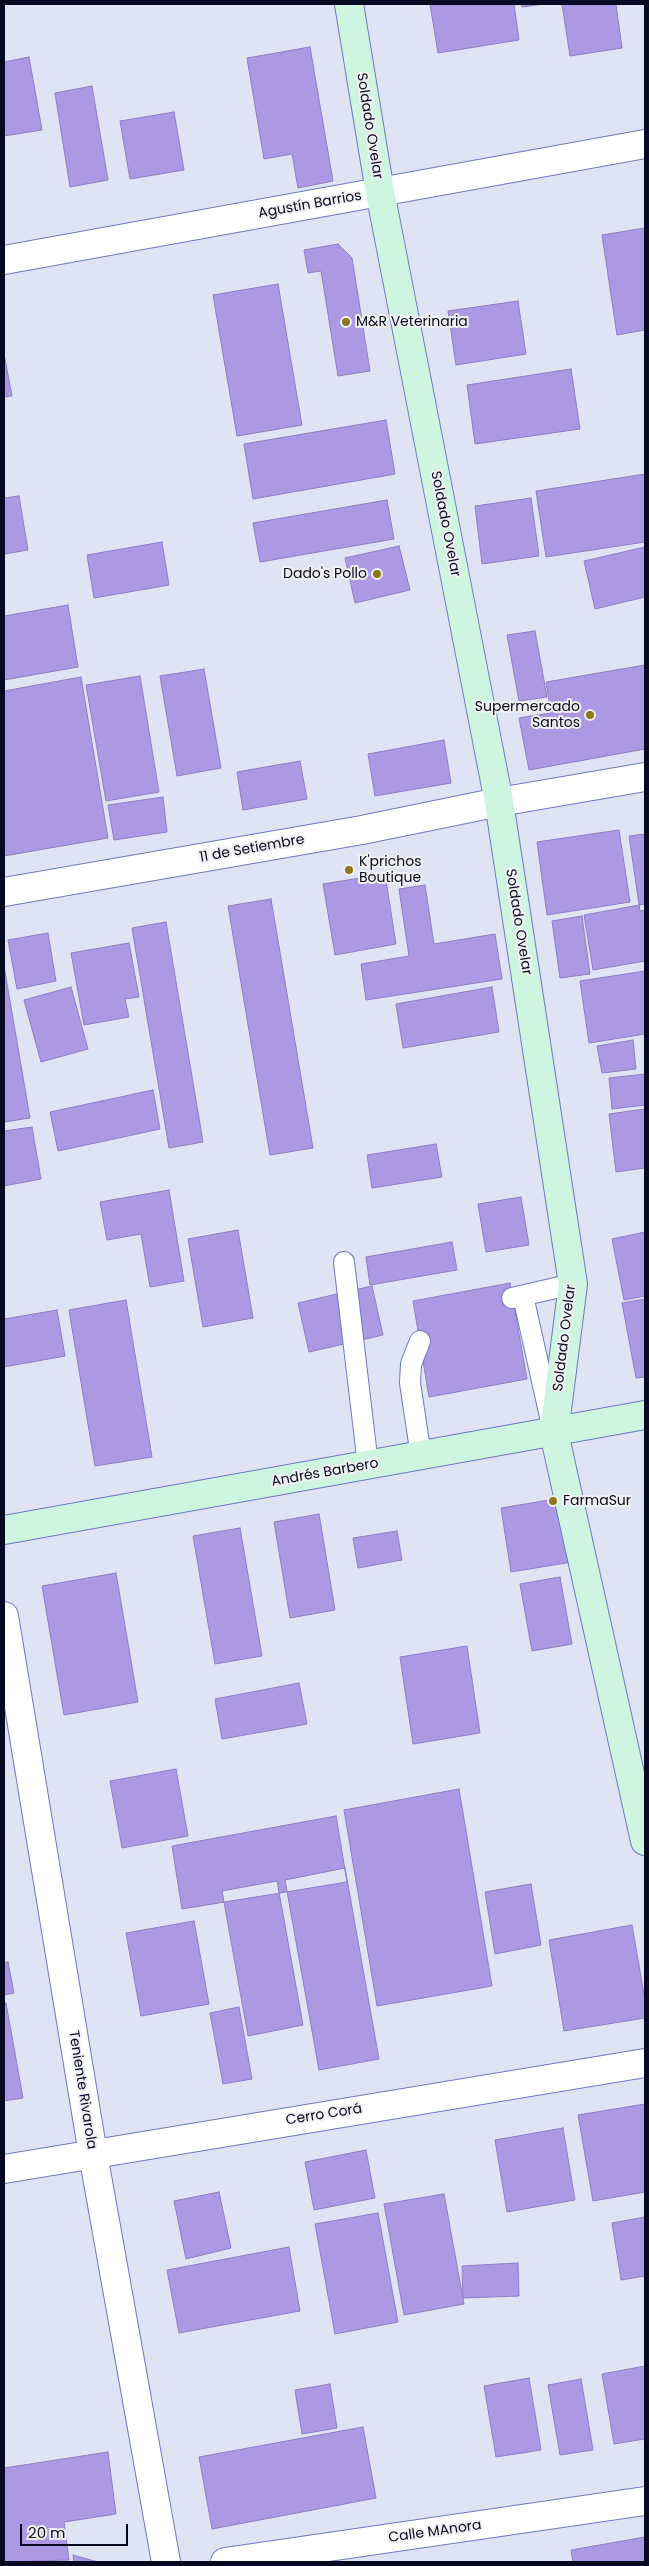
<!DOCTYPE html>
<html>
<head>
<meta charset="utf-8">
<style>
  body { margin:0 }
  #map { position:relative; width:649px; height:2566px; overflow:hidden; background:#dfe3f3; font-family:Poppins,sans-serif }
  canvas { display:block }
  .frame { position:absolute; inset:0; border:5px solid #070822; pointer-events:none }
  .scale { position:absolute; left:20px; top:2524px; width:108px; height:22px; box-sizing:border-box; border:2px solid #070822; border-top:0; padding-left:6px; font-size:15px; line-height:18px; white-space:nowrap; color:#070822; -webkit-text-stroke:4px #f1f1f1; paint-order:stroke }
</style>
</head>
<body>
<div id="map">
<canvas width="649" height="2566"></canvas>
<div class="frame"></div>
<div class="scale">20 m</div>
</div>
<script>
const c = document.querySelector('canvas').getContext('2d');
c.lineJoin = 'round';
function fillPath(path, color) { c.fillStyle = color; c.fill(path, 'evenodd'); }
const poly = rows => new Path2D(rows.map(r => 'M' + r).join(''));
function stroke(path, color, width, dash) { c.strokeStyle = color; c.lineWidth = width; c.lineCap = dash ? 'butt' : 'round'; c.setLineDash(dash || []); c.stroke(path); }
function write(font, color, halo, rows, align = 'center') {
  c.font = font + ' Poppins,sans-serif'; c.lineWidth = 4; c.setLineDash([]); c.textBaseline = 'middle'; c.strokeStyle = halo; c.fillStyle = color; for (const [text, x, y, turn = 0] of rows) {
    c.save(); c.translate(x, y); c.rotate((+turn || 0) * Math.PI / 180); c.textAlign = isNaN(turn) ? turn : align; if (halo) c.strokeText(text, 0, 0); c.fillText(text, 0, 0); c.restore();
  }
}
const building = poly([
  [430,4,514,4,519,40,438,53,430,4],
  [521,4,543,4,522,7,521,4],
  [562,4,616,4,622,48,570,56,562,4],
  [310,47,333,181,298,188,292,154,264,159,247,58,310,47],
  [29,57,42,130,4,136,4,62,29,57],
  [92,86,108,180,70,187,55,93,92,86],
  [174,112,184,170,130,179,120,121,174,112],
  [645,228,645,330,617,335,602,235,645,228],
  [338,244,352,258,370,371,338,376,321,271,308,273,304,250,338,244],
  [278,284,302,425,237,436,213,295,278,284],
  [518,301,526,354,456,365,448,311,518,301],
  [4,354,12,396,4,397,4,354],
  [571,369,580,429,475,444,467,385,571,369],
  [386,420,395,474,253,499,244,444,386,420],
  [645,474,645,542,546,557,536,491,645,474],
  [19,496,28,550,4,554,4,498,19,496],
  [531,498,539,556,482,564,475,506,531,498],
  [387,500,394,539,260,562,253,523,387,500],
  [162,542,169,585,94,598,87,555,162,542],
  [399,546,410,590,355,603,345,558,399,546],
  [645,547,645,597,595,609,584,561,645,547],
  [68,605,78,667,4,680,4,616,68,605],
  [535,631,547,697,519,701,507,635,535,631],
  [645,665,645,749,529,770,519,718,551,713,546,682,645,665],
  [204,669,221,768,177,776,160,676,204,669],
  [140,676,159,792,106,801,86,685,140,676],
  [81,677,108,838,4,856,4,691,81,677],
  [444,740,451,783,375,796,368,754,444,740],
  [300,761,307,799,243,810,237,772,300,761],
  [163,797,167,832,114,840,108,805,163,797],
  [619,830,630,902,547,915,537,842,619,830],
  [645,834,645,910,640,911,629,836,645,834],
  [385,874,396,944,335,955,323,884,385,874],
  [425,885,434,944,495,934,502,979,366,1000,361,964,409,956,399,889,425,885],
  [271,899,313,1148,270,1155,228,906,271,899],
  [645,904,645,961,593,970,584,915,645,904],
  [582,916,590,974,560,978,552,921,582,916],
  [166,922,203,1142,169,1148,132,928,166,922],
  [48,933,56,981,17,989,8,940,48,933],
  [129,943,139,997,125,999,129,1017,84,1025,71,953,129,943],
  [4,966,30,1118,4,1122,4,966],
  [645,971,645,1034,589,1043,580,981,645,971],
  [71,987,88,1049,41,1062,24,1000,71,987],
  [492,987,499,1032,403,1048,396,1004,492,987],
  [633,1040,636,1069,602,1073,597,1046,633,1040],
  [645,1074,645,1105,612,1109,609,1078,645,1074],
  [153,1090,160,1129,58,1151,50,1112,153,1090],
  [645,1109,645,1168,616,1172,609,1114,645,1109],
  [32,1127,41,1179,4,1186,4,1131,32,1127],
  [436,1144,442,1177,372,1188,367,1155,436,1144],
  [169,1190,184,1281,150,1287,141,1234,107,1240,100,1202,169,1190],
  [521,1197,529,1245,486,1252,478,1204,521,1197],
  [238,1230,253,1318,203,1327,188,1239,238,1230],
  [645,1232,645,1296,624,1300,612,1239,645,1232],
  [452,1242,457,1270,370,1285,366,1257,452,1242],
  [510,1283,527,1379,429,1397,413,1301,510,1283],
  [372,1286,383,1335,309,1352,298,1303,372,1286],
  [645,1299,645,1377,636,1378,622,1303,645,1299],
  [126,1300,152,1457,95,1466,69,1310,126,1300],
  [57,1310,65,1356,4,1367,4,1319,57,1310],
  [579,1495,590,1559,511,1572,501,1508,579,1495],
  [319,1514,335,1610,290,1618,274,1522,319,1514],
  [240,1528,262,1656,215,1664,193,1536,240,1528],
  [397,1531,402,1560,358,1568,353,1538,397,1531],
  [116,1573,138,1702,64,1715,42,1586,116,1573],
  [560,1577,572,1644,532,1651,520,1584,560,1577],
  [467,1646,480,1733,413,1744,400,1657,467,1646],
  [299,1683,307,1724,222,1739,215,1699,299,1683],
  [176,1769,188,1836,122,1848,110,1781,176,1769],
  [459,1789,492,1986,377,2006,344,1810,459,1789],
  [336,1816,347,1882,182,1909,172,1846,336,1816],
  [345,1868,379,2059,319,2070,285,1880,345,1868],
  [277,1881,303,2025,248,2036,222,1891,277,1881],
  [531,1884,541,1945,495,1954,485,1892,531,1884],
  [194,1921,209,2004,141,2016,126,1933,194,1921],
  [632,1925,645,2000,645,2018,564,2031,549,1940,632,1925],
  [8,1962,14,1993,4,1995,4,1963,8,1962],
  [6,2003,23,2098,4,2101,4,2004,6,2003],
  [239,2007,252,2079,223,2084,210,2013,239,2007],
  [645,2104,645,2192,593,2201,578,2115,645,2104],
  [563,2128,575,2200,507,2212,495,2140,563,2128],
  [366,2150,375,2198,314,2210,305,2162,366,2150],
  [219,2192,231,2248,186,2259,174,2201,219,2192],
  [444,2194,464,2304,404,2315,384,2204,444,2194],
  [378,2213,398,2322,335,2334,315,2224,378,2213],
  [645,2217,645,2276,621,2280,612,2223,645,2217],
  [289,2247,300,2311,179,2333,167,2270,289,2247],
  [518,2263,519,2296,463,2298,462,2266,518,2263],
  [645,2366,645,2439,614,2444,602,2374,645,2366],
  [529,2378,541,2450,496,2457,484,2386,529,2378],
  [581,2379,593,2450,560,2455,548,2385,581,2379],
  [330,2384,337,2428,302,2434,295,2390,330,2384],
  [363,2427,376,2498,212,2529,199,2457,363,2427],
  [108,2452,116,2514,64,2522,69,2560,4,2562,4,2468,108,2452],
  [645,2537,645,2562,573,2562,571,2550,645,2537],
  [73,2555,98,2562,74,2562,73,2555]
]);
fillPath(building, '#ac99e3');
stroke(building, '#907dc4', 1);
const service = poly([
  [344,1262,368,1465],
  [523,1296,551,1421],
  [512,1298,573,1284],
  [420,1341,411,1364,410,1383,421,1456]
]);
const minor = poly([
  [4,260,645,144],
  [4,892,362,830,499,802,645,777],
  [4,1616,93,2154,166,2562],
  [4,2169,645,2063],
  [225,2562,645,2501]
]);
const secondary = poly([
  [349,4,380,192,499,802,573,1284,554,1433,645,1841],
  [4,1530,645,1415]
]);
stroke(service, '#6f7ac0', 22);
stroke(minor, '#6f7ac0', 30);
stroke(secondary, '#6f7ac0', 30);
stroke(service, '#fff', 20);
stroke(minor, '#fff', 28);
stroke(secondary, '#cef5df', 28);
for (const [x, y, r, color] of [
  [346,322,5,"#8c781c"],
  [377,574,5,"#8c781c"],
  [590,715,5,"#8c781c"],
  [349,870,5,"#8c781c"],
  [553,1501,5,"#8c781c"]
]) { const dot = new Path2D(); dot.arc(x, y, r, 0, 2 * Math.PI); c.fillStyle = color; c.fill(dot); stroke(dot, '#f1f1f1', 2); }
write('14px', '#070822', '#f1f1f1', [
  ["Soldado Ovelar",369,126,81],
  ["Agustín Barrios",310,205,-10],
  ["Soldado Ovelar",445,524,79],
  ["11 de Setiembre",252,849,-10],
  ["Soldado Ovelar",518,922,81],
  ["Soldado Ovelar",565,1338,-83],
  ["Andrés Barbero",325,1473,-10],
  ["Teniente Rivarola",82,2090,81],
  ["Cerro Corá",324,2115,-9],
  ["Calle MAnora",435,2532,-8]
]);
write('14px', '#070822', '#f1f1f1', [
  ["M&R Veterinaria",356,322],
  ["Dado's Pollo",367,574,"right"],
  ["Supermercado",580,707,"right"],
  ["Santos",580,723,"right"],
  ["K'prichos",359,862],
  ["Boutique",359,878],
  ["FarmaSur",563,1501]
], 'left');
</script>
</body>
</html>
